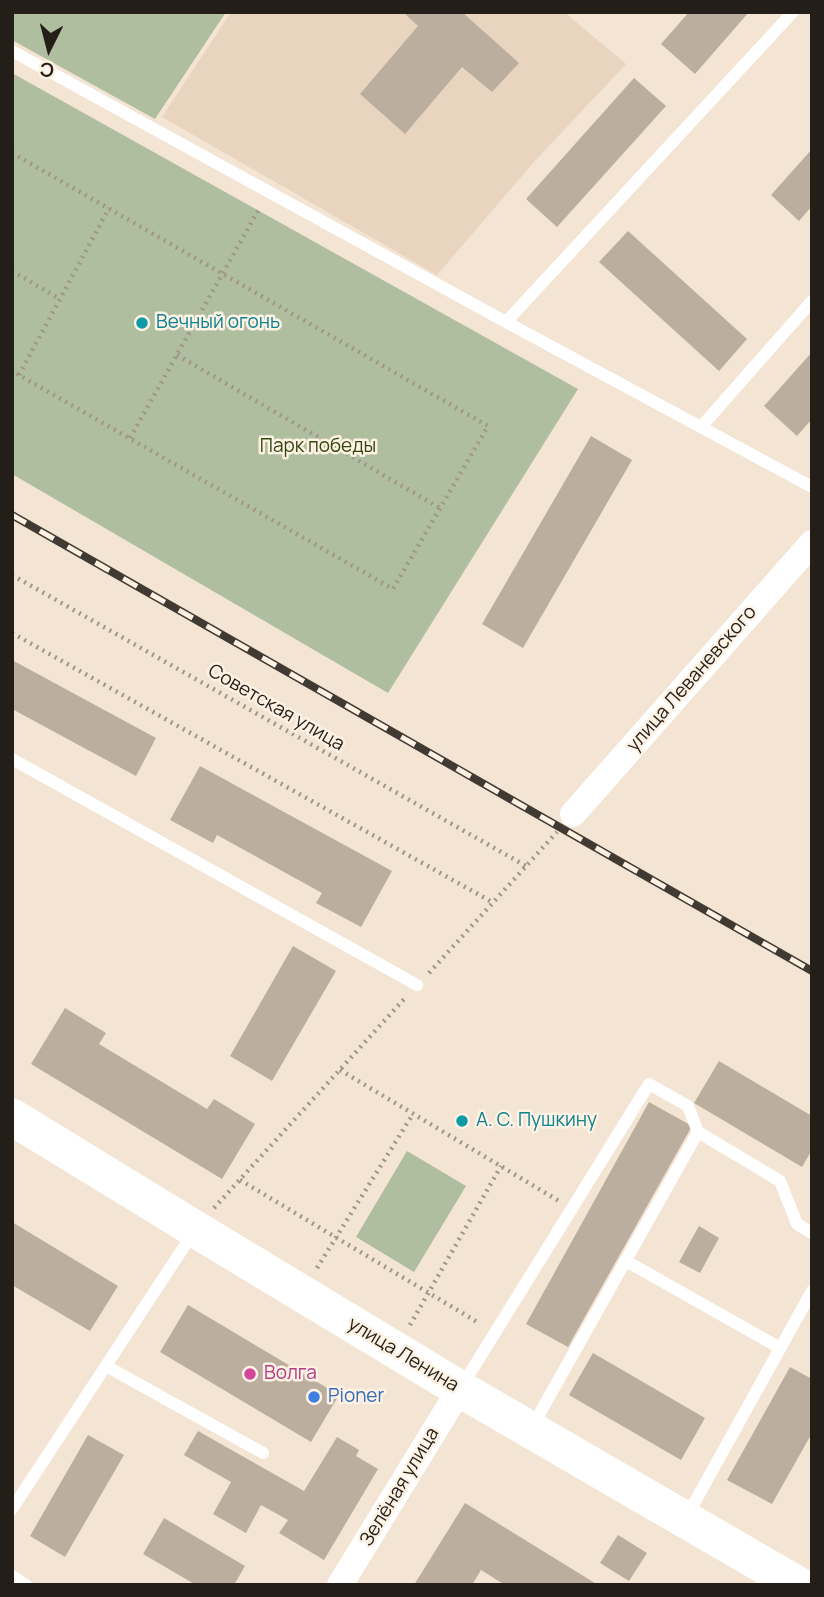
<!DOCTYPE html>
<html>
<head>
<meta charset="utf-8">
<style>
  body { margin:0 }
  #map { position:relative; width:824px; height:1597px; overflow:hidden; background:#f3e4d3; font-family:Manrope,sans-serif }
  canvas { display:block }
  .frame { position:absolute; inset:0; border:14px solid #241e18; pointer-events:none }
  .north { position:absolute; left:14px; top:14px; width:70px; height:70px; -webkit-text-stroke:5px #fef2e4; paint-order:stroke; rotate:186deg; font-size:19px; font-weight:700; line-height:28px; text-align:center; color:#241e18 }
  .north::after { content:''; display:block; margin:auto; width:24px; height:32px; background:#241e18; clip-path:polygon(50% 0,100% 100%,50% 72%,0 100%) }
</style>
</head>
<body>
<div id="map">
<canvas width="824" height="1597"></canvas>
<div class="frame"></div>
<div class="north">С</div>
</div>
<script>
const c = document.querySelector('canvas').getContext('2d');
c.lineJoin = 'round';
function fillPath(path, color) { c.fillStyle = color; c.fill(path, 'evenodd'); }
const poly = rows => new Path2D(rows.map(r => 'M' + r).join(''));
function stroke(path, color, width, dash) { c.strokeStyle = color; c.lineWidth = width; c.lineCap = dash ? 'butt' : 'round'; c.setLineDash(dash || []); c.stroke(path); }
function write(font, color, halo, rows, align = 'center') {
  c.font = font + ' Manrope,sans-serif'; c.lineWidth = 5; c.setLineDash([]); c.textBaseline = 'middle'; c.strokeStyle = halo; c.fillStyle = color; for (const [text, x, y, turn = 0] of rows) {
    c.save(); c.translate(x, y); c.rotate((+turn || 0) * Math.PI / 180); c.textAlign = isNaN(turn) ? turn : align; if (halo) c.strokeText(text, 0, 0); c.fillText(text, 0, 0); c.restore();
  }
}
fillPath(poly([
  [231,12,564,12,626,64,533,163,437,275,162,117]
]), '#e8d4bf');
fillPath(poly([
  [12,12,226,12,155,119,12,40],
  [12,73,578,389,388,693,12,474],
  [407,1151,466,1186,414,1272,356,1237]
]), '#afbe9f');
fillPath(poly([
  [403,12,462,12,519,63,492,92,462,67,405,134,360,94,418,26],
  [689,12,749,12,695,74,661,44],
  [634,78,666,106,557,227,526,199],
  [812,149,812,206,799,221,771,195],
  [628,231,747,339,719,371,599,262],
  [812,352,812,419,797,436,764,406],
  [591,436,632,460,523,648,482,624],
  [12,660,156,738,136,776,12,709],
  [200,766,392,871,361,927,316,903,322,893,217,835,213,843,170,820],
  [293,946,336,971,272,1081,230,1056],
  [65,1008,106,1033,99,1044,207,1109,214,1099,255,1124,222,1179,31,1064],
  [719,1061,812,1116,812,1150,802,1167,694,1103],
  [649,1102,692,1126,568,1347,526,1324],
  [12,1222,118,1286,90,1331,12,1285],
  [699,1226,719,1238,700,1273,679,1262],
  [188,1305,339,1395,311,1442,160,1352],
  [593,1353,705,1418,681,1460,569,1395],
  [790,1367,812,1379,812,1433,772,1504,727,1480],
  [198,1431,304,1491,337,1437,359,1450,356,1456,378,1469,324,1560,279,1533,288,1520,261,1505,246,1533,213,1514,231,1482,184,1455],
  [88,1435,124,1455,65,1557,30,1536],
  [465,1503,598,1585,505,1585,481,1570,472,1585,414,1585],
  [164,1518,245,1566,234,1585,196,1585,143,1554],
  [618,1535,647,1553,629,1581,600,1563]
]), '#bcae9e');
stroke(poly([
  [12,153,488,426,393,589,12,371],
  [12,271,60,299],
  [177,355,440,508],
  [19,375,109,208],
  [130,438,260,207],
  [12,575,526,866],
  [12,633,492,902],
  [429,973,557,832],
  [340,1070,559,1201],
  [240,1180,479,1323],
  [214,1208,406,997],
  [317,1268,413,1114],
  [410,1325,501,1166]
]), '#a19589', 4.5, [2, 5]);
stroke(poly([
  [793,12,506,322,812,487],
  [12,51,506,322],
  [701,427,812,301],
  [12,759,417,985],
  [626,1261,780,1348],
  [106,1366,263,1453],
  [462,1386,649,1084,688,1106,698,1132,780,1181,797,1224,812,1233],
  [532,1427,698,1132],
  [12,1509,193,1233],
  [687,1516,812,1291],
  [12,1576,26,1585]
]), '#fff', 12);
stroke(poly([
  [573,814,812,543],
  [340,1585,460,1389]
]), '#fff', 26);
stroke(poly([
  [12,1117,195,1229,460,1389,798,1585]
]), '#fff', 37);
const rail = poly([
  [12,515,812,971]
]);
stroke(rail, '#413a32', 8);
stroke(rail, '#fef2e4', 5, [16]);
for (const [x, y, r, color] of [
  [142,323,7,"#0f9aa8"],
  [462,1121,7,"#0f9aa8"],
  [250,1374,7,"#d1479c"],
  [314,1397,7,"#3f7fe0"]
]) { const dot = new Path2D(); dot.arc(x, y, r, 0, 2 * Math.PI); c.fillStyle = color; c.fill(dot); stroke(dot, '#fef2e4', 2.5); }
write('19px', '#0d838f', '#fef2e4', [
  ["Вечный огонь",156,323],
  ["А. С. Пушкину",476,1121]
], 'left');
write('19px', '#334811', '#fef2e4', [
  ["Парк победы",318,447]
]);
write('19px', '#241e18', '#fef2e4', [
  ["улица Леваневского",692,679,-49],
  ["Советская улица",276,708,30],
  ["улица Ленина",403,1355,31],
  ["Зелёная улица",400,1487,-59]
]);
write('19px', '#b23c85', '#fef2e4', [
  ["Волга",264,1374]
], 'left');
write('19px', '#366cbe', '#fef2e4', [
  ["Pioner",328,1397]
], 'left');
</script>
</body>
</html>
